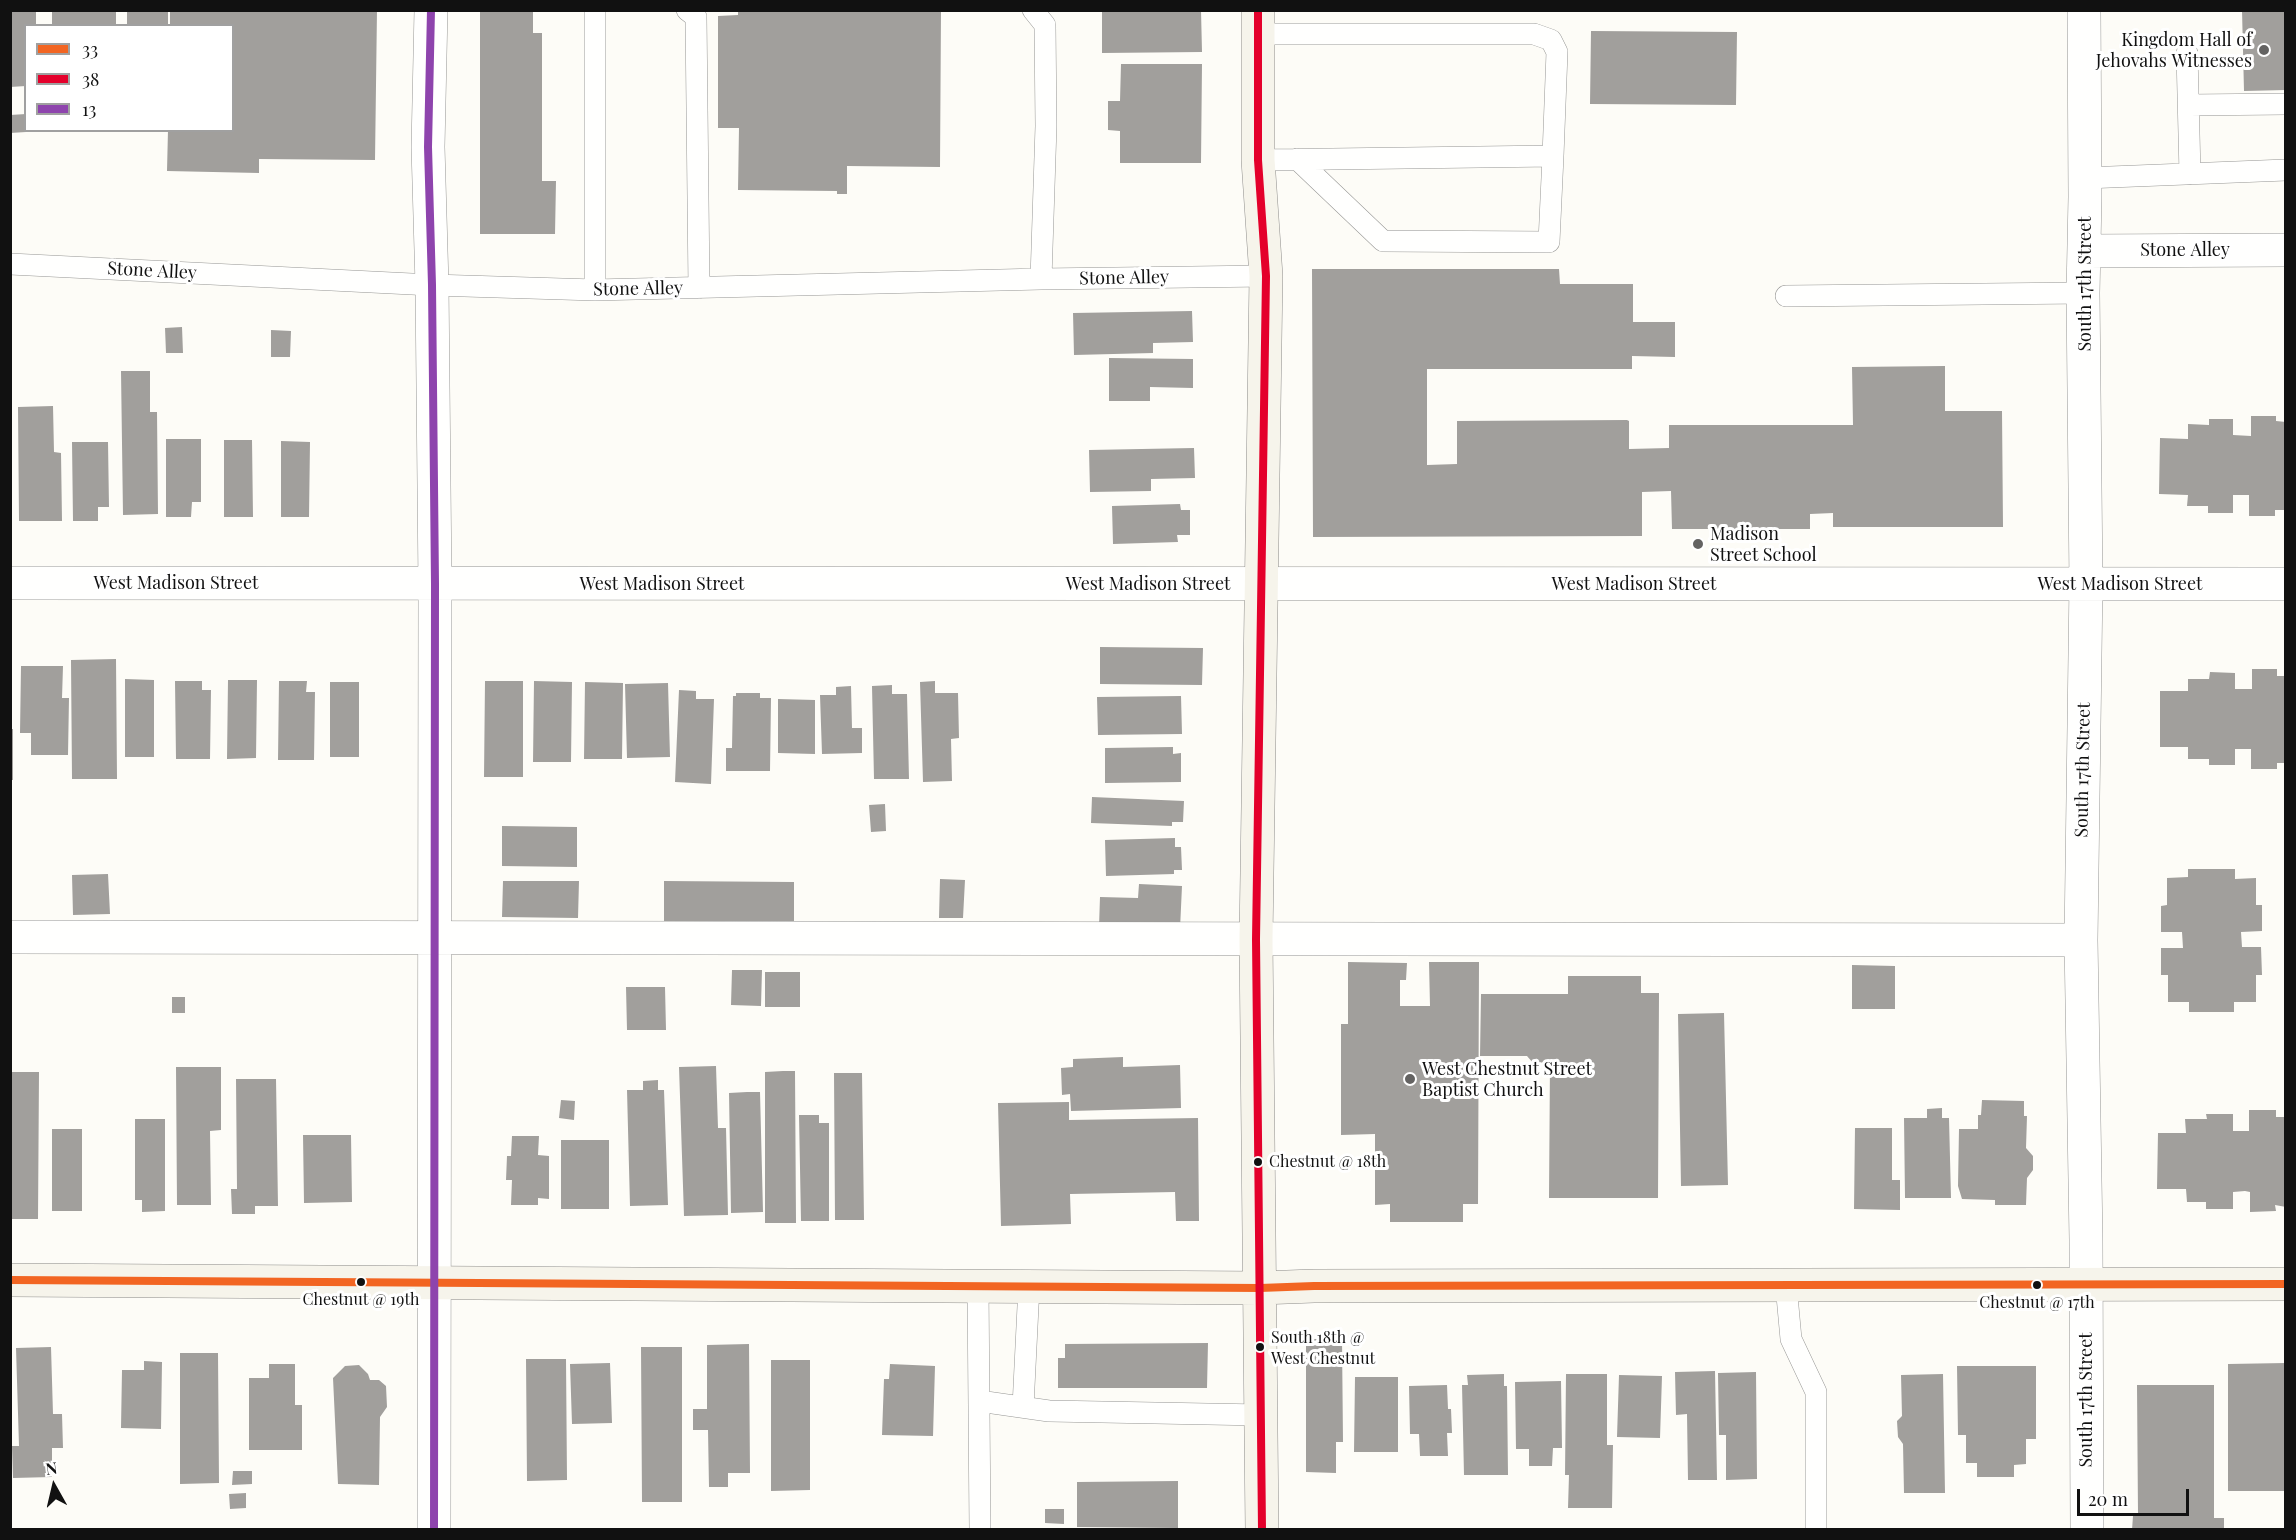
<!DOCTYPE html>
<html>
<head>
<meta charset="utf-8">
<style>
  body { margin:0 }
  #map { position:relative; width:2296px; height:1540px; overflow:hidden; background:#fdfcf7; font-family:"Playfair Display",serif }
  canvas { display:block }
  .frame { position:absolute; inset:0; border:12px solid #111; pointer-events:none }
  .legend { position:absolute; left:24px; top:24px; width:210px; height:108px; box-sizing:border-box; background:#fff; border:2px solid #a0a0a0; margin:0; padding:8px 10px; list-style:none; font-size:18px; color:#111 }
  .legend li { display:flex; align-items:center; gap:12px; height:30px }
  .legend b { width:30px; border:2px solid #a0a0a0 }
  .north { position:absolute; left:24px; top:1456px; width:60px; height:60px; -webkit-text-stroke:4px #fff; paint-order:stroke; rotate:352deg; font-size:16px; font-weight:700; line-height:24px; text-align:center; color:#111 }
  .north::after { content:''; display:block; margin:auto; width:21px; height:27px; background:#111; clip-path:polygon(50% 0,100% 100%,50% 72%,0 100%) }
  .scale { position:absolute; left:2077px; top:1489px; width:112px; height:27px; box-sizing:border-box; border:3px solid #111; border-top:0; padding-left:8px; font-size:18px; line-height:21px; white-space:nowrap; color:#111; -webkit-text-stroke:4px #fff; paint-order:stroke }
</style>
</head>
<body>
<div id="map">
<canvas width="2296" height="1540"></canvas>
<div class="frame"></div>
<ul class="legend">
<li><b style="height:8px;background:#f26522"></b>33</li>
<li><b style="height:8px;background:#e4002b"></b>38</li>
<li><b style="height:8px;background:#8e44ad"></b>13</li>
</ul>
<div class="north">N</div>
<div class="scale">20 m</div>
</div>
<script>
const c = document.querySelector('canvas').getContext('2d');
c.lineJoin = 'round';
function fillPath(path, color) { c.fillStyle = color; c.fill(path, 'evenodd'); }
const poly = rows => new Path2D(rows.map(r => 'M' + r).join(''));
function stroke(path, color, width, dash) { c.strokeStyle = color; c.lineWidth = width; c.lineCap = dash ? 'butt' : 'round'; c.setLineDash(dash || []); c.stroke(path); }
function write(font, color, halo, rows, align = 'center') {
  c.font = font + ' "Playfair Display",serif'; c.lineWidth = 6; c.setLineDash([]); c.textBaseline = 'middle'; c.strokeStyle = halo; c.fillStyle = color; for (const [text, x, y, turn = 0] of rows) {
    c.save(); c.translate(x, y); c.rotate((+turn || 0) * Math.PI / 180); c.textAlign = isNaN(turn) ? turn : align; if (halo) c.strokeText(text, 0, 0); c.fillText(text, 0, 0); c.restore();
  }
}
fillPath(poly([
  [10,10,36,10,36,26,26,26,26,86,10,87],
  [52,10,116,10,116,26,52,26],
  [127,10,168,10,168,26,127,26],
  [170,10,377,10,375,160,259,159,259,173,167,171,168,130,232,130,232,26,170,26],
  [480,10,533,10,533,33,542,33,542,181,556,181,555,234,480,234],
  [738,10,941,10,940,167,847,166,847,194,837,194,837,191,738,190,739,128,718,128,718,16,738,15],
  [1102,10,1201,10,1202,52,1102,53],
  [2242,10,2286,10,2286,90,2244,91],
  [1591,31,1737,32,1736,105,1590,104],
  [1121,64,1202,64,1201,163,1120,163,1120,131,1108,130,1108,101,1120,101],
  [26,114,26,132,10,133,10,115],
  [1312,269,1559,269,1560,284,1633,284,1633,322,1675,322,1675,357,1632,356,1632,369,1427,369,1427,465,1457,464,1457,421,1627,420,1629,421,1629,449,1669,448,1669,425,1853,425,1852,367,1945,366,1945,411,2002,411,2003,527,1833,527,1833,513,1810,514,1810,529,1672,529,1671,491,1642,492,1642,536,1313,537],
  [1192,311,1193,342,1153,343,1153,353,1074,355,1073,313],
  [182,327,183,353,166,353,165,328],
  [271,330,291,331,290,357,271,357],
  [1109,358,1193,359,1193,388,1150,387,1150,401,1109,401],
  [121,371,150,371,150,412,157,412,158,514,123,515],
  [53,406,54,452,61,453,62,521,19,521,18,407],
  [2251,416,2276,416,2276,421,2286,422,2286,510,2275,510,2275,516,2249,516,2249,495,2233,495,2233,513,2208,513,2208,506,2187,506,2188,495,2159,494,2160,438,2188,439,2188,424,2209,425,2209,419,2233,419,2233,435,2251,436],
  [166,439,201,439,201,502,192,502,191,517,166,517],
  [224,440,252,440,253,517,224,517],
  [281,441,310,442,309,517,281,517],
  [72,442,108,442,109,507,98,507,98,521,73,521],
  [1194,448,1195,478,1151,479,1151,491,1090,492,1089,450],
  [1180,504,1181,510,1190,510,1190,535,1177,535,1178,542,1113,544,1112,506],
  [1100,647,1203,648,1202,685,1100,684],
  [116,659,117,779,72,779,71,660],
  [21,666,63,666,62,698,69,698,68,755,31,755,31,733,20,733],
  [2252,669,2277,669,2277,676,2286,676,2286,763,2277,763,2277,769,2251,769,2251,749,2235,749,2235,765,2209,765,2209,759,2188,759,2188,747,2160,747,2160,691,2188,691,2188,679,2209,679,2210,672,2235,673,2235,689,2252,689],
  [125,679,154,680,154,757,125,757],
  [228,680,257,680,256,758,227,759],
  [175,681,202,681,202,690,211,690,210,759,176,759],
  [279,681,307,681,306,692,315,692,314,760,278,760],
  [485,681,523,681,523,777,484,777],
  [534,681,572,682,571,762,533,762],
  [935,681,935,693,958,693,959,738,951,739,952,781,923,782,920,682],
  [330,682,359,682,359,757,330,757],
  [585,682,623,683,622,759,584,759],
  [668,683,670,757,627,758,625,684],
  [892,685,892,694,907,694,909,779,874,779,872,686],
  [851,686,852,728,862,728,862,753,822,754,820,695,836,695,836,687],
  [679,690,696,691,696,699,714,699,711,784,675,782],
  [736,693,760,693,760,698,771,698,770,771,726,771,726,748,732,748,733,696,736,696],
  [1181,696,1182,734,1098,735,1097,697],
  [778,699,815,700,815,754,778,753],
  [10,729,13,729,13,780,10,780],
  [1173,747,1173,754,1181,753,1181,782,1105,783,1105,748],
  [1092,797,1184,801,1183,822,1172,822,1172,826,1091,823],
  [885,804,886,831,871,832,869,805],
  [502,826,577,827,577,867,502,866],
  [1175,838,1175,847,1181,847,1182,870,1174,870,1174,874,1106,876,1105,840],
  [2188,869,2235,869,2235,879,2256,878,2256,905,2262,905,2262,931,2241,932,2242,947,2261,947,2262,975,2256,975,2256,1002,2234,1002,2234,1012,2189,1012,2189,1002,2168,1002,2168,975,2161,975,2161,948,2183,948,2182,932,2161,932,2161,906,2167,905,2167,878,2188,877],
  [108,874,110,914,73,915,72,875],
  [940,879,965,880,963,918,939,918],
  [503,881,579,881,578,918,502,917],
  [664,881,794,882,794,921,664,921],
  [1139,884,1182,886,1180,929,1099,927,1100,897,1138,898],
  [1348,962,1407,963,1406,980,1400,980,1400,1006,1430,1006,1429,962,1479,962,1478,1204,1463,1204,1463,1222,1390,1222,1390,1204,1375,1205,1375,1134,1341,1135,1341,1024,1348,1024],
  [1852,965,1895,966,1895,1009,1852,1009],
  [732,970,762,970,761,1006,731,1005],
  [765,972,800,972,800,1007,765,1007],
  [1568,976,1641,976,1641,993,1659,993,1658,1198,1549,1198,1550,1062,1533,1063,1527,1056,1480,1056,1481,994,1568,994],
  [626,987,665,987,666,1030,627,1030],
  [172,997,185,997,185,1013,172,1013],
  [1724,1013,1728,1185,1681,1186,1678,1014],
  [1123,1057,1123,1067,1180,1065,1181,1108,1071,1111,1070,1094,1062,1095,1061,1068,1073,1067,1073,1059],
  [716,1066,718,1128,726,1128,728,1215,684,1216,679,1067],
  [176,1067,221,1067,221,1130,210,1131,211,1205,177,1205],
  [783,1071,795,1071,796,1223,765,1223,765,1072],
  [12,1072,39,1072,38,1219,11,1219],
  [834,1073,862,1073,864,1220,835,1220],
  [236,1079,276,1079,278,1206,255,1206,255,1214,232,1214,231,1189,237,1189],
  [658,1080,658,1090,664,1090,668,1205,630,1206,627,1090,643,1090,643,1081],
  [747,1092,760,1092,763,1212,731,1213,729,1093],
  [561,1100,575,1101,574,1120,559,1118],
  [1982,1100,2024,1101,2024,1116,2027,1116,2026,1148,2033,1156,2033,1170,2027,1178,2026,1205,1995,1205,1995,1200,1962,1199,1958,1186,1959,1129,1978,1129,1978,1115,1981,1115],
  [1069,1102,1069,1120,1198,1118,1199,1221,1176,1221,1175,1192,1070,1194,1071,1224,1001,1226,998,1103],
  [1942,1108,1942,1118,1949,1118,1951,1198,1905,1198,1904,1118,1927,1118,1927,1109],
  [2249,1110,2276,1110,2276,1117,2286,1117,2286,1207,2275,1205,2276,1211,2250,1212,2250,1192,2245,1191,2233,1192,2233,1209,2206,1209,2206,1202,2187,1202,2186,1189,2157,1189,2158,1133,2186,1133,2185,1119,2207,1119,2206,1114,2233,1114,2233,1131,2249,1131],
  [799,1115,819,1115,819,1123,829,1123,829,1221,801,1221],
  [135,1119,165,1119,165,1211,142,1212,142,1200,135,1200],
  [1855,1128,1892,1128,1892,1180,1900,1180,1900,1210,1854,1209],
  [52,1129,82,1129,82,1211,52,1211],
  [303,1135,351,1135,352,1202,304,1203],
  [512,1136,539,1136,538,1155,549,1156,549,1199,538,1198,538,1205,511,1205,512,1180,506,1180,507,1156,511,1156],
  [561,1140,609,1140,609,1209,561,1209],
  [1306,1339,1342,1339,1343,1442,1336,1442,1336,1473,1306,1472],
  [1208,1343,1207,1388,1058,1388,1058,1358,1065,1358,1065,1344],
  [749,1344,750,1473,728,1473,728,1487,709,1487,708,1430,693,1430,693,1409,707,1409,707,1345],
  [51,1347,53,1414,62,1414,63,1448,52,1448,52,1477,13,1478,12,1446,19,1446,16,1348],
  [641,1347,682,1347,682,1502,642,1502],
  [180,1353,218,1353,219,1483,180,1484],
  [526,1359,566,1359,567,1480,527,1481],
  [771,1360,810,1360,810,1490,771,1491],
  [144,1361,162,1362,161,1429,121,1428,122,1370,144,1370],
  [610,1363,612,1423,572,1424,570,1364],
  [2286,1363,2286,1491,2228,1491,2228,1364],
  [269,1364,295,1364,295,1405,302,1405,302,1450,249,1450,249,1378,269,1378],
  [890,1364,935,1366,933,1436,882,1435,884,1379,889,1379],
  [359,1365,368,1374,370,1380,379,1380,386,1386,387,1407,380,1417,379,1485,338,1484,333,1378,345,1366],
  [1957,1366,2036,1366,2036,1439,2026,1439,2026,1464,2014,1465,2014,1477,1977,1477,1977,1463,1966,1463,1966,1435,1958,1435],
  [1715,1371,1717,1480,1688,1480,1687,1414,1676,1415,1675,1372],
  [1756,1372,1757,1479,1726,1480,1726,1435,1719,1435,1718,1373],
  [1504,1374,1504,1386,1507,1386,1508,1475,1464,1475,1462,1385,1468,1385,1467,1375],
  [1566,1374,1607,1374,1607,1445,1613,1445,1612,1508,1568,1508,1569,1475,1565,1475],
  [1943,1374,1945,1493,1904,1493,1903,1444,1898,1437,1897,1421,1902,1416,1901,1375],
  [1619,1375,1662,1376,1660,1438,1617,1437],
  [1355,1377,1398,1377,1398,1452,1354,1452],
  [1561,1381,1562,1448,1553,1448,1552,1466,1529,1466,1529,1449,1516,1449,1515,1382],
  [1447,1385,1448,1409,1451,1409,1452,1433,1447,1433,1448,1456,1420,1456,1419,1434,1410,1434,1409,1386],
  [2137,1385,2214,1385,2214,1518,2224,1518,2224,1530,2132,1530,2133,1516,2138,1515],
  [233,1471,252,1471,252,1484,232,1485],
  [1178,1481,1178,1528,1077,1527,1077,1482],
  [246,1493,246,1508,230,1509,229,1494],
  [1045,1509,1064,1509,1064,1524,1045,1523]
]), '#a19f9c');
const lane = poly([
  [595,10,595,290],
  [687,10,696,17,699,288],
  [1033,10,1045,25,1046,126,1041,279],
  [1258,34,1534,34,1551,40,1557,52,1553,156,1258,160],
  [2187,53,2190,174],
  [2189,105,2286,104],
  [1297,159,1383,241,1549,242,1553,156],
  [2085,178,2286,170],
  [10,264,432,285,595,290,1041,279,1266,276],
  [1786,296,2083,293],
  [1786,1285,1791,1339,1816,1392,1816,1530],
  [978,1286,980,1530],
  [979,1401,1049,1411,1261,1415],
  [1023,1407,1029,1286]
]);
const street = poly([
  [431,10,428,147,432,285,435,584,434,1530],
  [2084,10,2085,197,2083,293,2086,583,2081,940,2086,1240,2087,1530],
  [2084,251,2286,250],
  [10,583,2286,584],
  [10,937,2081,940]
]);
const secondary = poly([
  [1258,10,1258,160,1266,276,1256,939,1262,1530],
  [10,1280,1260,1288,1314,1286,2286,1284]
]);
stroke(lane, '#979795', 22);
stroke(street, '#979795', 34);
stroke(secondary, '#8e8d8b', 34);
stroke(lane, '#fffffe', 21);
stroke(street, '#fffffe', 33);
stroke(secondary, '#f6f4eb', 33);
stroke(poly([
  [10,1280,1260,1288,1314,1286,2286,1284]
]), '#f26522', 8);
stroke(poly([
  [1258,10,1258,160,1266,276,1256,939,1262,1530]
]), '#e4002b', 8);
stroke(poly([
  [431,10,428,147,432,285,435,584,434,1530]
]), '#8e44ad', 8);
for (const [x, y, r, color] of [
  [2264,50,6,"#646362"],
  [1698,544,6,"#646362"],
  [1410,1079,6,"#646362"],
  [1258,1162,5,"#111"],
  [361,1282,5,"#111"],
  [2037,1285,5,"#111"],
  [1260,1347,5,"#111"]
]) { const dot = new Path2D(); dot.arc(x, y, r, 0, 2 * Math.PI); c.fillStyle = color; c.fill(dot); stroke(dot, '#fff', 2); }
write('16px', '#111', '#fff', [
  ["Chestnut @ 18th",1269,1162],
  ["Chestnut @ 19th",361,1300,"center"],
  ["Chestnut @ 17th",2037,1303,"center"],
  ["South 18th @",1271,1338],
  ["West Chestnut",1271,1359]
], 'left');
write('18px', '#111', '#fff', [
  ["Kingdom Hall of",2252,40,"right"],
  ["Jehovahs Witnesses",2252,61,"right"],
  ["Madison",1710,534],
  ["Street School",1710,555],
  ["West Chestnut Street",1422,1069],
  ["Baptist Church",1422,1090]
], 'left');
write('18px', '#111', '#fff', [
  ["Stone Alley",2185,250],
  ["Stone Alley",152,271,3],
  ["Stone Alley",1124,278,-1],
  ["South 17th Street",2085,284,-90],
  ["Stone Alley",638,289,-1],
  ["West Madison Street",176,583],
  ["West Madison Street",662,584],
  ["West Madison Street",1148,584],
  ["West Madison Street",1634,584],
  ["West Madison Street",2120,584],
  ["South 17th Street",2083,770,-89],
  ["South 17th Street",2086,1400,-90]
]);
</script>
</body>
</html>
